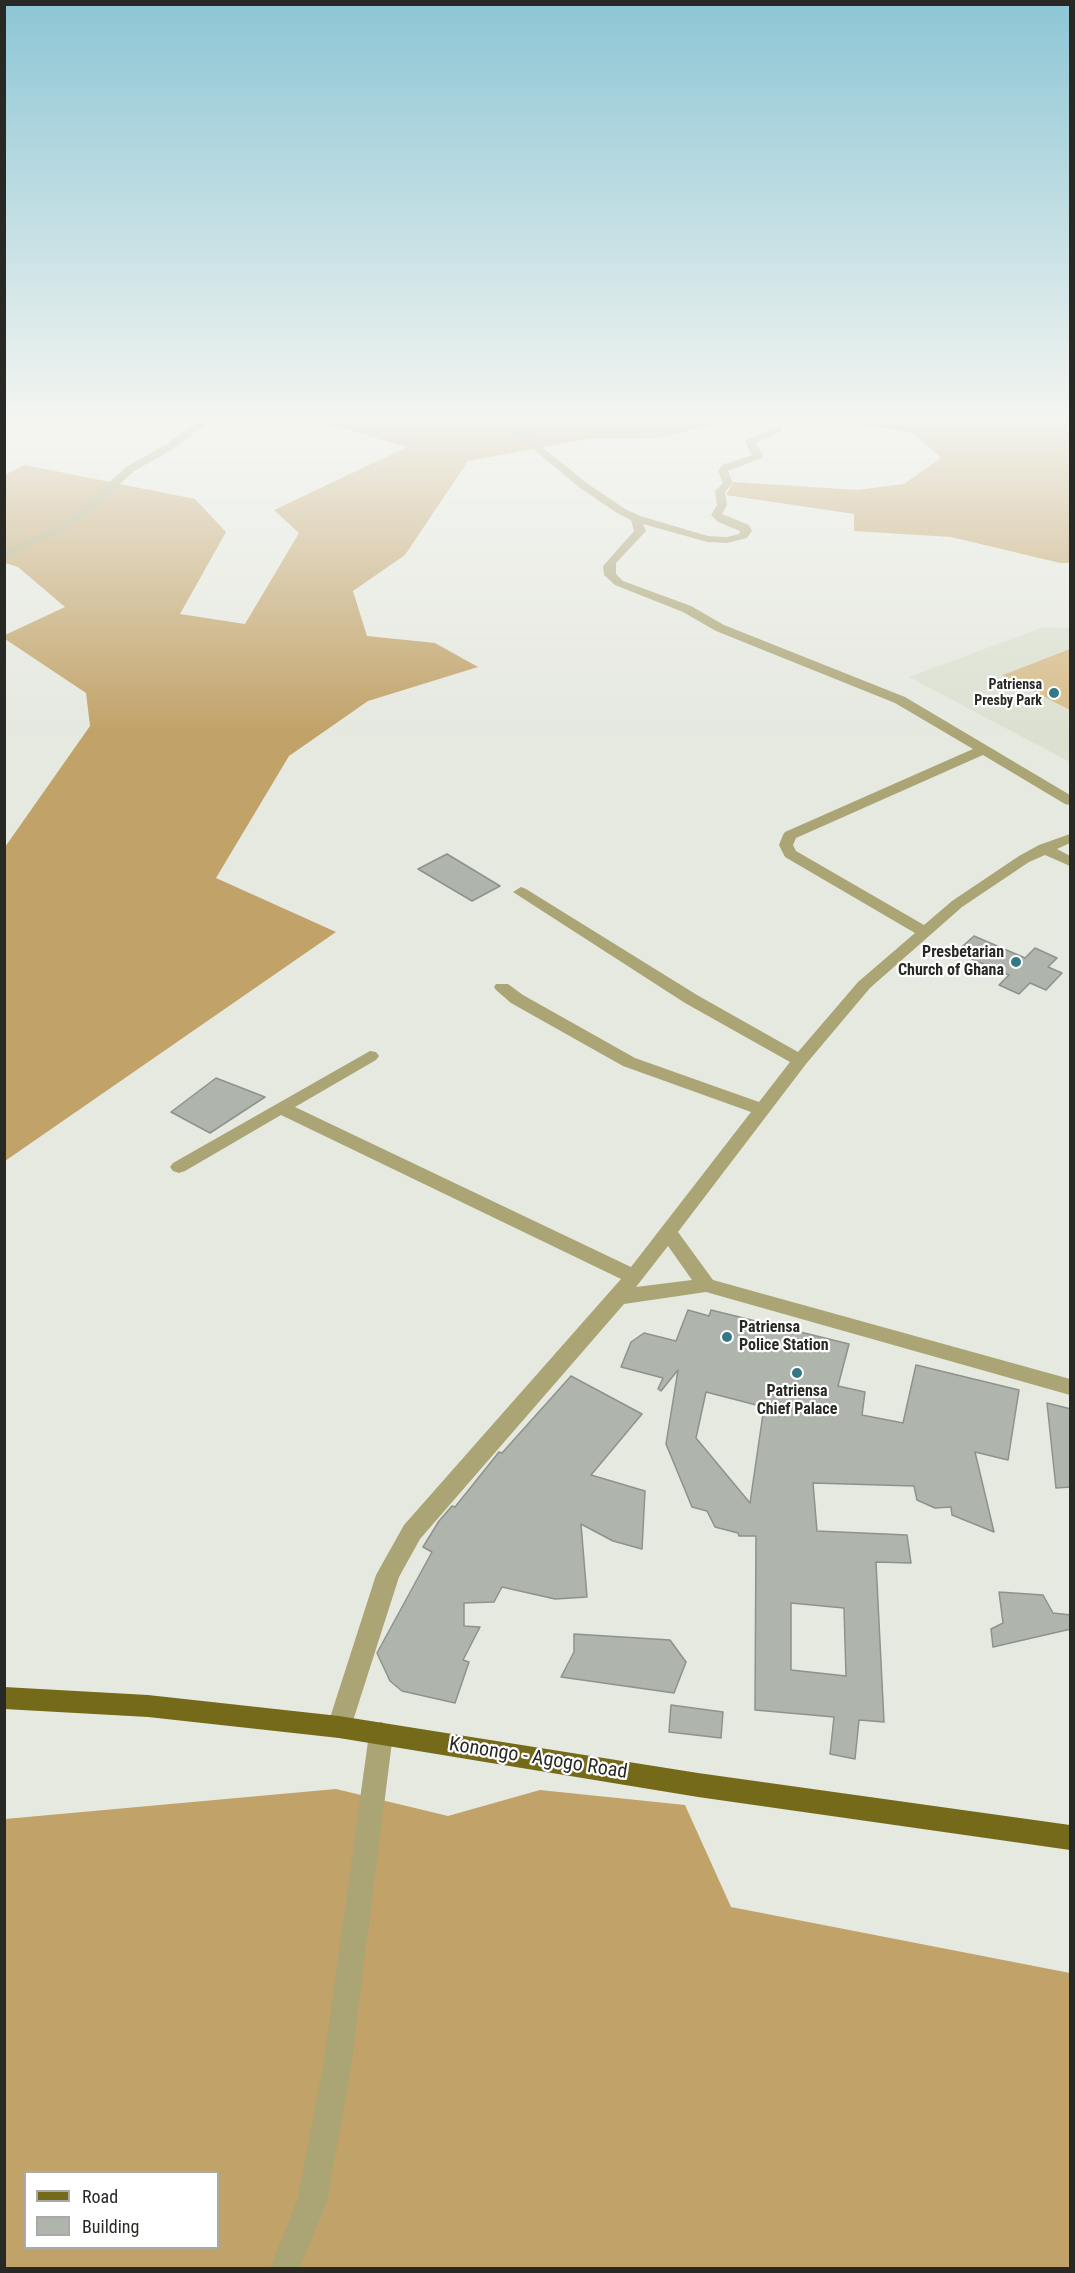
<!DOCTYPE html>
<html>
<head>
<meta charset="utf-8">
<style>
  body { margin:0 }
  #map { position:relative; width:1075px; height:2273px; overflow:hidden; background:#e6e9e0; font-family:"Roboto Condensed",sans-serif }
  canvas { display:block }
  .frame { position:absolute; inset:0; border:6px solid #282925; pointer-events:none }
  .legend { position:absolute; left:24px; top:2171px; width:195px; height:78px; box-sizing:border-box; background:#fff; border:2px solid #a9a9a8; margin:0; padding:8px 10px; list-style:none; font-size:18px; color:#282925 }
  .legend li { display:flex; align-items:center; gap:12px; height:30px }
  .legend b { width:30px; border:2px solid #a9a9a8 }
</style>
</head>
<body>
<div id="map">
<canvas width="1075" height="2273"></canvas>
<div class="frame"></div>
<ul class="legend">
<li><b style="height:8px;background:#756a1a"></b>Road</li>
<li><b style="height:16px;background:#afb5ad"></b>Building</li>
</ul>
</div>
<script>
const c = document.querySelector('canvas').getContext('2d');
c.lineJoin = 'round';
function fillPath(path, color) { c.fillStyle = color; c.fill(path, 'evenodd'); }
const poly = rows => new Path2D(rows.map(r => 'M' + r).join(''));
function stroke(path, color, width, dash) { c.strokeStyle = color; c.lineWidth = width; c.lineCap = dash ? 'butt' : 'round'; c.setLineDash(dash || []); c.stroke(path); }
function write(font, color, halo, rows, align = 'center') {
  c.font = font + ' "Roboto Condensed",sans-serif'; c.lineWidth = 4.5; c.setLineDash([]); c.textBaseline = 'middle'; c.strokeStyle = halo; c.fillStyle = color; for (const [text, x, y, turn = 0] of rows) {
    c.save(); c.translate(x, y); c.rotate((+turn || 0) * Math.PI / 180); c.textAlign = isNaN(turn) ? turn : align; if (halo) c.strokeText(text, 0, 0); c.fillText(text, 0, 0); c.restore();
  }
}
fillPath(poly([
  [1043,627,1070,628,1070,762,909,677]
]), '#dbe0d0');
fillPath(poly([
  [1070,649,1070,710,1003,676,1003,675]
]), '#d6ba86');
fillPath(poly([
  [299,416,767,416,754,416,659,438,587,439,468,461,405,555,353,591,367,636,435,643,478,667,368,701,289,756,216,878,336,932,5,1161,5,847,90,726,86,693,5,639,5,635,65,607,18,567,5,563,4,475,25,465,195,499,226,532,180,614,245,624,299,533,274,510,407,447],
  [840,416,1070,416,1070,563,1060,563,951,537,854,531,854,514,726,495,734,482,857,490,904,484,941,458,913,433,869,426],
  [336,1789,448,1816,540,1790,685,1805,731,1907,1070,1973,1070,2268,5,2268,5,1819],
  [26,2172,218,2172,218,2248,26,2248]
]), '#c1a268');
const building = poly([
  [447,854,500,886,472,901,418,869,447,854],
  [974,936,1025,958,1035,948,1057,958,1048,967,1062,973,1046,990,1030,983,1019,994,999,985,1009,975,956,952,974,936],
  [216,1078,265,1097,210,1133,171,1112,216,1078],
  [688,1310,709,1316,711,1310,849,1344,838,1386,865,1392,862,1415,903,1423,916,1365,1019,1390,1008,1460,975,1452,994,1532,952,1515,951,1507,935,1508,917,1500,914,1486,813,1483,817,1531,907,1535,911,1563,876,1562,884,1722,859,1720,855,1759,830,1754,834,1717,755,1710,756,1536,739,1536,738,1533,715,1527,707,1511,692,1507,666,1444,678,1370,661,1391,658,1389,663,1378,621,1367,631,1342,644,1333,676,1341,688,1310],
  [706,1392,764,1407,750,1503,696,1438,706,1392],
  [791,1603,844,1608,846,1676,791,1670,791,1603],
  [571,1376,642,1414,591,1475,645,1491,642,1549,613,1541,581,1524,587,1597,555,1599,502,1587,494,1602,464,1603,464,1626,480,1627,463,1660,469,1662,455,1703,402,1691,390,1681,377,1653,432,1552,423,1547,439,1521,452,1506,455,1507,499,1452,502,1453,571,1376],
  [1047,1403,1071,1409,1071,1487,1056,1488,1047,1403],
  [999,1592,1043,1595,1053,1613,1071,1615,1071,1629,993,1647,991,1629,1003,1623,999,1592],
  [574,1634,670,1640,686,1662,674,1693,561,1677,574,1652,574,1634],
  [671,1705,723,1712,721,1738,669,1732,671,1705]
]);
fillPath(building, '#afb5ad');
stroke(building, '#8d928b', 1.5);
fillPath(poly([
  [206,416,217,416,173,449,134,471,85,516,65,530,4,557,4,550,57,526,77,512,126,467,165,445,206,416],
  [430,416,453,416,522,431,588,484,625,509,640,516,708,536,727,537,739,534,740,531,718,522,711,515,717,505,715,491,723,483,718,471,722,465,752,455,745,442,746,440,776,427,782,427,782,431,756,443,763,456,762,458,728,471,733,483,725,492,727,505,722,514,749,525,752,531,747,538,727,543,707,542,643,524,646,531,616,563,616,574,623,581,691,606,724,625,905,697,1070,795,1070,805,1065,804,983,755,796,838,793,845,796,851,924,925,952,901,1019,856,1039,845,1070,834,1070,843,1057,849,1070,856,1070,866,1045,855,1029,862,962,907,870,988,806,1064,678,1232,713,1280,1070,1379,1070,1395,706,1292,624,1304,420,1539,399,1577,351,1727,348,1735,339,1738,330,1735,327,1727,376,1575,404,1525,621,1279,281,1115,185,1171,179,1173,173,1171,170,1167,173,1163,370,1051,376,1052,379,1056,376,1060,295,1107,631,1267,751,1112,623,1066,511,1003,496,990,494,987,496,984,508,984,523,995,635,1058,759,1102,790,1062,685,1003,513,892,521,887,526,889,697,995,798,1052,858,982,915,933,785,857,779,845,783,835,785,832,973,749,895,703,716,631,683,612,615,585,604,575,603,566,634,531,631,520,617,513,580,488,516,435,430,416],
  [668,1246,692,1280,636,1287,668,1246],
  [381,1722,390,1726,393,1734,351,2067,327,2201,300,2268,270,2268,297,2201,323,2067,369,1734,372,1726,381,1722]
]), '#aba475');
fillPath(poly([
  [4,1687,148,1695,339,1716,698,1773,1070,1825,1070,1850,698,1797,339,1738,148,1717,4,1709,4,1687]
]), '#756a1a');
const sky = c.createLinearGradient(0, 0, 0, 734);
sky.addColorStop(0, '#8cc6d5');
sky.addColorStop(0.57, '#f4f5f1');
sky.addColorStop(1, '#f4f5f100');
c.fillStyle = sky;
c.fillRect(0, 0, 1075, 734);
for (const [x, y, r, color] of [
  [1054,693,6,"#337985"],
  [1016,962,6,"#337985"],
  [727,1337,6,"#337985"],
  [797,1373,6,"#337985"]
]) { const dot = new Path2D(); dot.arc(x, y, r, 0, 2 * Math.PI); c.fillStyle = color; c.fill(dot); stroke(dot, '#fff', 2); }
write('bold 14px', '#282925', '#fff', [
  ["Patriensa",1042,685],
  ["Presby Park",1042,701]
], 'right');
write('bold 16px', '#282925', '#fff', [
  ["Presbetarian",1004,953],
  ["Church of Ghana",1004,971],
  ["Patriensa",739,1328,"left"],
  ["Police Station",739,1346,"left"],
  ["Patriensa",797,1392,"center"],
  ["Chief Palace",797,1410,"center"]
], 'right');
write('20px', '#282925', '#fff', [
  ["Konongo - Agogo Road",538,1759,9]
]);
</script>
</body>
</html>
